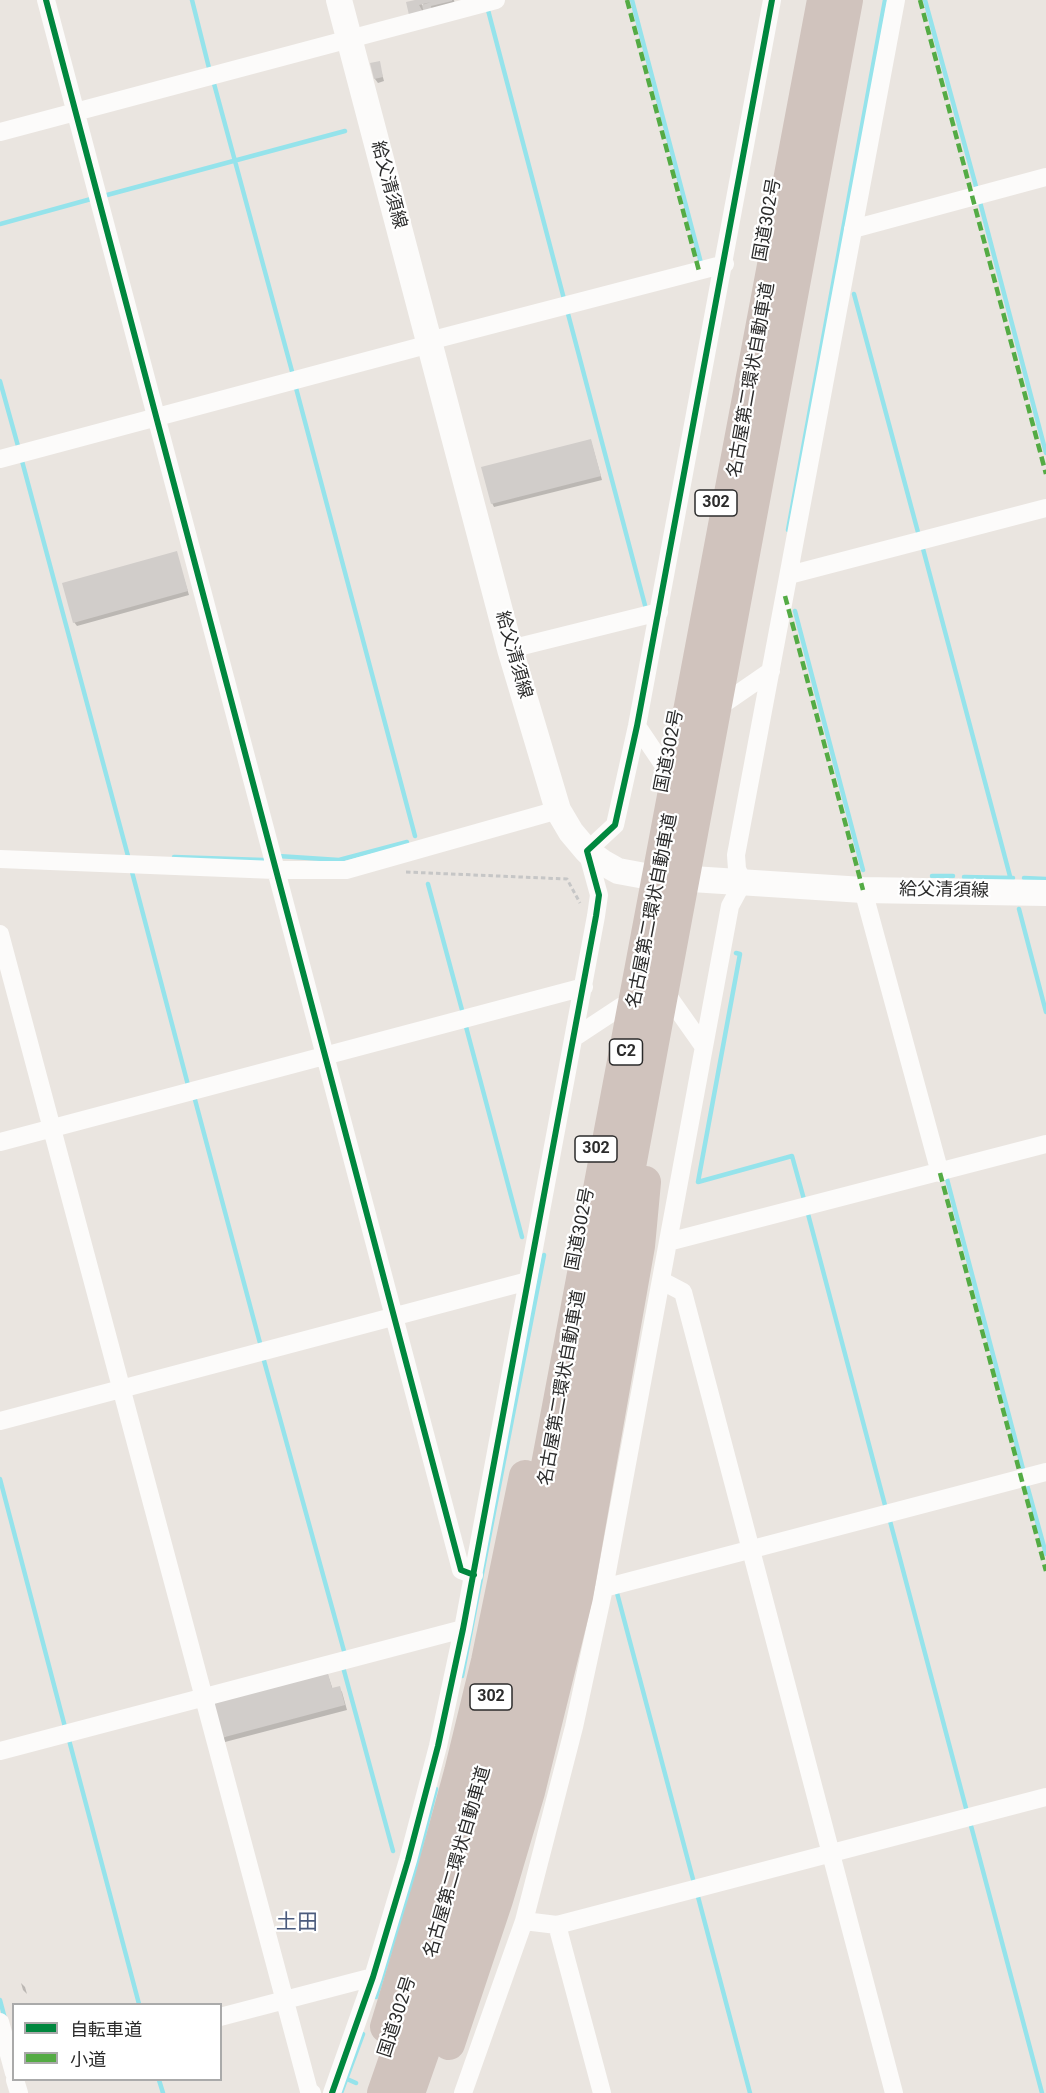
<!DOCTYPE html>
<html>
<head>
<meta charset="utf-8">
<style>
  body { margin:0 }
  #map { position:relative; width:1046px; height:2093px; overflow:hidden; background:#eae5e0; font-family:Roboto,"Noto Sans JP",sans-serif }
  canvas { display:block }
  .legend { position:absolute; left:12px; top:2003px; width:210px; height:78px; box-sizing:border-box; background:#fff; border:2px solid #aaa; margin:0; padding:8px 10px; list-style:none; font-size:18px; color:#2b2b2b }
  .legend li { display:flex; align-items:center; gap:12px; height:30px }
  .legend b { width:30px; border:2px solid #aaa }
</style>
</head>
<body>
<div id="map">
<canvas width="1046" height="2093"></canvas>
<ul class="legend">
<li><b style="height:8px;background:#00873e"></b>自転車道</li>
<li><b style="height:8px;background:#54ab44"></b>小道</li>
</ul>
</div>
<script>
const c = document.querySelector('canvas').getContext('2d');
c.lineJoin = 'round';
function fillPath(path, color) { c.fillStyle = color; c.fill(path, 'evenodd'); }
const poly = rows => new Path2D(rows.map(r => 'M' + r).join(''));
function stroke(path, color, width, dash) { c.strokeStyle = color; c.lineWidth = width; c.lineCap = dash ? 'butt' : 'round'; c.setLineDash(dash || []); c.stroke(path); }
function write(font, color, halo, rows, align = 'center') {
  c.font = font + ' Roboto,"Noto Sans JP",sans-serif'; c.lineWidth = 4.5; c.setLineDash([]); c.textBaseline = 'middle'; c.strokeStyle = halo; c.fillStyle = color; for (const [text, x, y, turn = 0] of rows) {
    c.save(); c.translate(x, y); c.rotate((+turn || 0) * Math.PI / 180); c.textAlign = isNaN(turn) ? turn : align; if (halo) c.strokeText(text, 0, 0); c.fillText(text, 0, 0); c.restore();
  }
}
fillPath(poly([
  [422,0,454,0,455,5,413,19,419,1,424,7],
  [379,63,384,81,378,83,375,79],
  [591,441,602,480,494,507,492,503],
  [176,552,189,595,77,626,74,622],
  [327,1672,333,1690,339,1688,342,1692,347,1710,225,1742,223,1738],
  [21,1983,25,1987,27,1994,23,1990]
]), '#0003');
stroke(poly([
  [192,0,209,68],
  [632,0,701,263],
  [925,0,977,190],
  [488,10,564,299],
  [213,80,293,375],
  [107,195,345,131],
  [980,202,1046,453],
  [0,224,91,199],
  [854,294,919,536],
  [567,310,646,609],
  [0,381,18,446],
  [296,388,415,836],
  [22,461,128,856],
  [788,530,885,0],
  [922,545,1011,880],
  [795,611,863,870],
  [278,856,339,860,407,842],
  [174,857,264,860],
  [132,872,188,1085],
  [932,876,953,876],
  [964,877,1013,878],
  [1024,878,1046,879],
  [428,884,462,1010],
  [1019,909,1046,1012],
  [736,953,740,954,698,1182,792,1156,805,1203],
  [465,1023,522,1237],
  [194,1096,260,1343],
  [947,1179,1024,1473],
  [808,1214,886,1509],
  [263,1357,344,1651],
  [0,1479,65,1727],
  [1027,1485,1046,1554],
  [890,1521,967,1812],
  [617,1593,694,1883],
  [343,1667,393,1851],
  [462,1676,544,1255],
  [69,1740,139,2004],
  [970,1822,1042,2093],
  [697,1893,750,2093],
  [376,1997,412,1882,436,1789],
  [0,2000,5,2019],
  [347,2079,356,2083],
  [159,2080,163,2093],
  [341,2093,363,2034]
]), '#95e3eb', 4.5);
fillPath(poly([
  [415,0,452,0,452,1,431,6,432,12,424,13,422,5,431,2,419,5,423,12,409,15,406,2],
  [380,61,383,77,374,79,370,63],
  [591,439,601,476,491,504,481,467],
  [177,551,188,591,73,623,62,583],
  [327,1670,332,1688,340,1686,345,1705,221,1738,211,1701]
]), '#d1cdca');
stroke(poly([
  [406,872,567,879,580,903]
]), '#c6c6c6', 3, [4.5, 3]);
stroke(poly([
  [46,0,461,1570,474,1575],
  [0,132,496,0],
  [853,229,1046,177],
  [429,341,725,264],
  [0,459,430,344],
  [789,575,1046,508],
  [510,649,659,612],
  [713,711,771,671],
  [637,726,666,769],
  [0,859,275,870,346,870,558,810],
  [863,890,940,1173],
  [0,934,309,2091,312,2093],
  [661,986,704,1047],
  [575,1037,622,1006],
  [0,1142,584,987],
  [668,1242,1046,1144],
  [662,1281,683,1292,894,2093],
  [0,1421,528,1281],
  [604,1588,1046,1472],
  [0,1751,463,1629],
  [524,1921,557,1925,1046,1797],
  [557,1925,602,2093],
  [220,2017,373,1977],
  [0,2022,14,2073],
  [15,2080,19,2093],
  [332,2093,373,1977,408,1860,438,1746,463,1629,596,916,599,895,587,851,615,825,637,726,772,0],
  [463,2093,524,1921,574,1727,604,1588,730,906,743,882,737,869,736,855,896,0]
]), '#fcfbfa', 18);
stroke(poly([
  [339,0,510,649,558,810,571,832,587,851,602,862,618,871,645,876,863,890,1046,893]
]), '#fcfbfa', 26);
stroke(poly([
  [386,2027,430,1882,460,1772,487,1661,525,1476],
  [449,2044,497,1900,529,1792,577,1597,639,1246,645,1182],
  [383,2093,445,1915,487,1765,508,1672,823,0],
  [409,2093,444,1993,488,1850,532,1676,559,1548,847,0]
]), '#d0c3bd', 32);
stroke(poly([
  [627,0,699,271],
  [920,0,1046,474],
  [785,596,863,890],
  [940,1173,1046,1571]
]), '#54ab44', 4.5, [9, 4.5]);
stroke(poly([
  [46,0,461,1570,474,1575],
  [332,2093,373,1977,408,1860,438,1746,463,1629,596,916,599,895,587,851,615,825,637,726,772,0]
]), '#00873e', 6);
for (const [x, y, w] of [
  [716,503,42],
  [626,1052,33],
  [596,1149,42],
  [491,1697,42]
]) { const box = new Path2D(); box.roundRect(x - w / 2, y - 13, w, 26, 4.5); c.fillStyle = '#fff'; c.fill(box); stroke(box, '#2b2b2b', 1.5); }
write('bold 16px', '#2b2b2b', null, [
  ["302",716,503],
  ["C2",626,1052],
  ["302",596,1149],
  ["302",491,1697]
]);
write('18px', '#2b2b2b', '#fff', [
  ["給父清須線",388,185,75],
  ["国道302号",768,220,-80],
  ["名古屋第二環状自動車道",752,380,-80],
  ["給父清須線",513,655,74],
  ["国道302号",670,751,-79],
  ["給父清須線",944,891,1],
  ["名古屋第二環状自動車道",653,911,-79],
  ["国道302号",581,1229,-79],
  ["名古屋第二環状自動車道",563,1388,-80],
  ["名古屋第二環状自動車道",458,1862,-74],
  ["国道302号",398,2017,-72]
]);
write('21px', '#4b5b7d', '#fff', [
  ["土田",297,1924]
]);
</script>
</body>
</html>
